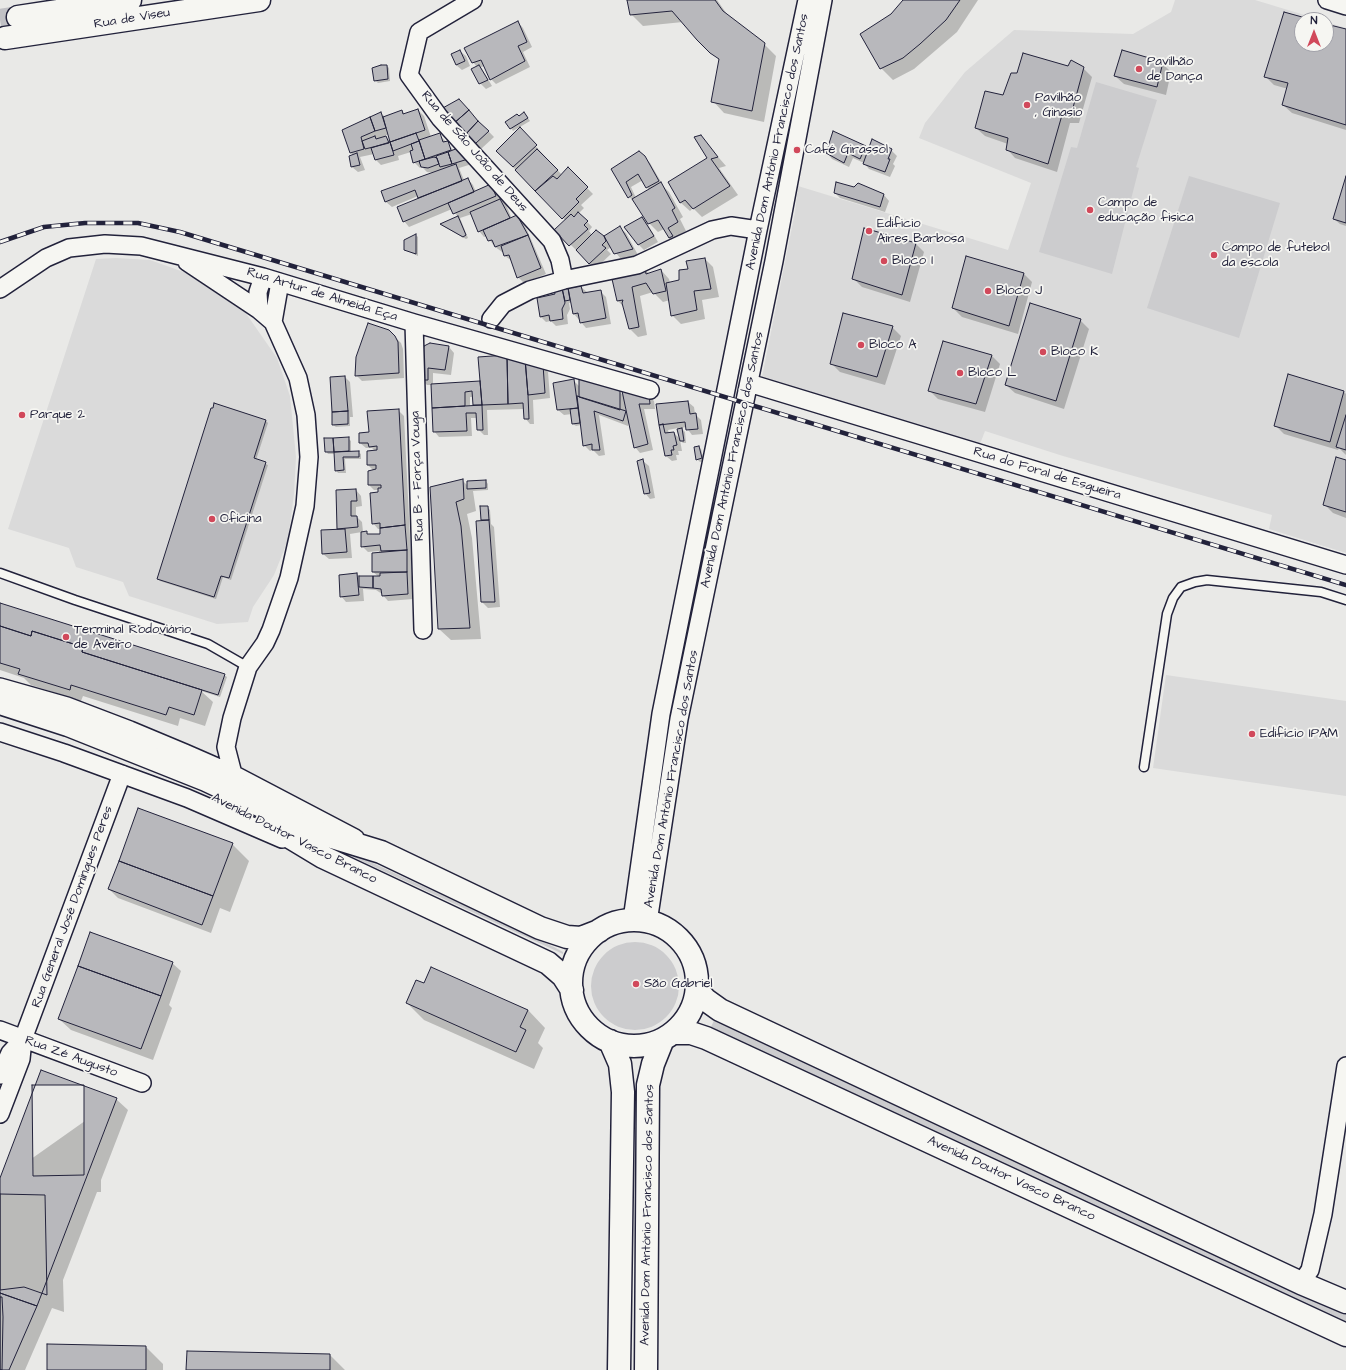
<!DOCTYPE html>
<html>
<head>
<meta charset="utf-8">
<style>
  body { margin:0 }
  #map { position:relative; width:1346px; height:1370px; overflow:hidden; background:#e9e9e7; font-family:"Architects Daughter",sans-serif }
  canvas { display:block }
  .north { position:absolute; left:1294px; top:12px; width:40px; height:40px; box-sizing:border-box; background:#f6f6f2; border:1px solid #a1a1a9; border-radius:50%; rotate:0deg; font-size:11px; font-weight:700; line-height:16px; text-align:center; color:#22223b }
  .north::after { content:''; display:block; margin:auto; width:14px; height:18px; background:#d1495b; clip-path:polygon(50% 0,100% 100%,50% 72%,0 100%) }
</style>
</head>
<body>
<div id="map">
<canvas width="1346" height="1370"></canvas>
<div class="north">N</div>
</div>
<script>
const c = document.querySelector('canvas').getContext('2d');
c.lineJoin = 'round';
function fillPath(path, color) { c.fillStyle = color; c.fill(path, 'evenodd'); }
const poly = rows => new Path2D(rows.map(r => 'M' + r).join(''));
function stroke(path, color, width, dash) { c.strokeStyle = color; c.lineWidth = width; c.lineCap = dash ? 'butt' : 'round'; c.setLineDash(dash || []); c.stroke(path); }
function write(font, color, halo, rows, align = 'center') {
  c.font = font + ' "Architects Daughter",sans-serif'; c.lineWidth = 3.5; c.setLineDash([]); c.textBaseline = 'middle'; c.strokeStyle = halo; c.fillStyle = color; for (const [text, x, y, turn = 0] of rows) {
    c.save(); c.translate(x, y); c.rotate((+turn || 0) * Math.PI / 180); c.textAlign = isNaN(turn) ? turn : align; if (halo) c.strokeText(text, 0, 0); c.fillText(text, 0, 0); c.restore();
  }
}
fillPath(poly([
  [1175,0,1255,0,1321,20,1302,20,1302,44,1326,44,1326,22,1346,28,1346,553,1269,529,1272,515,1063,456,985,431,980,444,762,377,795,212,798,186,1008,250,1031,183,919,138,925,123,965,72,1014,30,1133,34,1171,12],
  [116,258,150,260,195,276,238,302,277,358,290,396,296,457,294,494,288,540,274,575,253,607,248,622,217,624,129,596,123,582,76,567,69,548,8,529,96,259],
  [1166,675,1346,701,1346,796,1153,768]
]), '#dadada');
fillPath(poly([
  [1096,82,1157,100,1136,167,1139,168,1112,274,1039,252,1071,147,1077,148],
  [1189,176,1280,203,1239,338,1147,308],
  [183,775,554,947,563,952,563,954,182,778],
  '591 986a44 44 0 1 1 88 0a44 44 0 1 1-88 0Z',
  [716,1016,1346,1311,1346,1323,711,1027]
]), '#ccccce');
fillPath(poly([
  [628,0,717,0,729,17,764,44,776,56,764,122,724,113,713,101,720,61,683,22,643,26,631,14],
  [905,0,978,0,957,32,914,69,893,80,881,68,861,34,891,15],
  [1285,13,1309,20,1302,20,1302,44,1326,44,1326,25,1346,30,1346,130,1292,113,1283,105,1288,89,1274,85,1265,76],
  [518,22,523,28,532,47,523,52,530,67,496,84,491,79,485,66,481,67,492,86,486,89,480,83,473,69,477,67,473,62],
  [460,51,466,56,470,66,462,70,456,65],
  [1162,63,1171,72,1166,95,1124,84,1115,76],
  [387,66,389,68,390,81,378,83,375,80],
  [1068,68,1083,68,1092,77,1079,123,1070,123,1057,172,1015,158,1007,149,1008,144,985,136,976,128,1004,96],
  [464,106,494,137,481,149,442,110],
  [418,110,424,116,431,137,439,134,454,151,458,150,472,164,459,168,464,180,468,179,473,185,476,192,490,185,506,205,512,219,516,216,522,222,527,230,546,274,524,283,518,277,512,261,505,256,504,252,502,252,494,246,487,236,484,237,479,231,472,214,460,218,468,238,466,239,441,225,458,217,452,209,409,227,404,221,419,199,418,196,392,207,386,202,382,192,434,173,427,172,422,167,420,168,414,162,411,152,398,156,399,160,381,165,376,160,374,154,360,157,365,170,358,172,352,167,353,155,351,153,343,130,381,113,385,117,402,111,405,114],
  [389,134,391,142,385,136],
  [526,115,530,121,513,131,511,128,518,117],
  [520,129,562,175,568,169,593,194,581,205,584,208,579,213,592,227,589,231,592,235,604,237,620,228,626,233,638,255,621,259,611,247,607,250,611,254,595,269,556,230,566,221,497,151],
  [700,136,726,166,719,168,738,195,702,217,693,208,690,211,681,203,669,182,708,159],
  [865,146,869,150,891,150,897,156,893,164,895,166,890,177,869,169,864,163,853,158,849,167,832,159,827,153],
  [644,157,650,163,664,187,669,192,683,217,680,219,686,231,676,237,681,245,678,246,669,238,664,229,658,232,649,223,635,202,629,197,612,169],
  [643,180,649,190,636,198,631,187],
  [1346,179,1346,226,1340,224,1334,219],
  [835,193,884,195,889,201,885,212,840,198],
  [642,218,647,223,658,242,644,250,639,245],
  [865,229,916,244,924,252,910,302,862,287,853,278],
  [416,235,418,237,418,256,405,250,405,240],
  [967,258,1024,274,1032,282,1018,334,962,317,953,308],
  [705,259,713,267,719,297,702,300,705,319,681,324,672,315,670,300,663,302,653,292,640,296,647,335,638,337,630,329,624,307,618,301,645,269,649,274,661,270,669,279,670,283,680,281,689,270],
  [581,287,587,292,600,291,606,297,611,324,586,328,574,314,572,302,569,303,570,309,567,315,568,324,556,326,551,321,546,322,541,317,538,298,556,294,561,289,563,291],
  [1080,320,1089,329,1064,409,1015,393,1006,385],
  [892,327,901,336,885,385,840,372,831,363],
  [395,337,401,343,403,349,404,378,362,381,356,375],
  [944,342,992,356,1000,364,985,412,938,399,929,390],
  [430,344,449,347,454,353,451,375,433,373,433,384,482,382,542,366,548,372,550,398,533,400,534,424,530,424,525,418,524,409,487,410,488,435,484,435,478,429,478,418,471,418,472,436,439,437,434,431,432,385,427,385,421,379],
  [470,397,473,397,474,406,470,407],
  [1289,375,1344,392,1346,394,1346,455,1339,448,1338,450,1284,434,1276,426],
  [345,377,350,382,353,417,350,417,350,426,336,427,333,425],
  [573,380,580,387,619,391,624,396,648,395,654,401,655,409,644,409,653,450,640,453,635,447,629,422,628,426,599,415,605,455,599,456,593,450,590,451,584,445,581,425,576,426,573,424,572,414,564,415,558,410],
  [625,405,626,405,628,415,625,412],
  [688,402,694,407,695,414,701,420,703,434,692,435,686,427,681,428,685,432,686,443,683,443,680,440,682,451,678,451,679,455,676,455,677,460,672,461,666,456,657,405],
  [678,428,680,439,674,433,669,434,668,430],
  [399,411,404,416,413,599,388,601,382,594,376,590,363,589,364,601,346,602,341,596,357,574,360,577,379,577,373,572,379,553,379,551,368,552,362,546,362,532,350,534,352,558,329,559,323,554,338,530,337,491,356,490,361,496,362,506,356,507,356,516,362,522,363,532,369,535,381,535,381,529,378,529,373,523,379,490,374,490,369,485,374,471,368,465,375,451,372,448,366,448,360,443],
  [266,421,268,423,256,460,268,465,231,580,223,577,216,599,160,581,158,579],
  [348,438,351,441,351,452,358,452,361,454,361,459,345,459,346,473,338,473,336,470,335,454,328,454,326,451],
  [699,447,701,449,704,461,700,462,697,459],
  [643,461,649,466,655,498,650,499,645,493],
  [1346,461,1346,518,1333,513,1325,505],
  [463,481,468,486,486,481,488,484,488,490,473,491,476,511,467,514,472,538,481,639,451,640,439,629,431,488],
  [487,507,490,510,491,524,494,527,500,607,488,608,482,602,483,521,482,520],
  [0,604,224,675,227,677,220,697,201,691,213,702,205,726,180,718,178,726,83,696,81,701,31,685,24,678,0,670],
  [232,844,249,861,230,912,220,908,211,933,118,898,109,889],
  [172,963,181,971,169,1005,172,1008,153,1060,71,1030,59,1019],
  [407,1003,528,1010,545,1028,538,1043,543,1048,534,1069,424,1020],
  [116,1099,128,1110,101,1180,101,1192,97,1192,63,1280,64,1312,52,1308,25,1370,0,1370,0,1181],
  [146,1347,163,1364,163,1370,48,1370],
  [188,1352,330,1355,345,1370,187,1370]
]), '#0003');
const building = poly([
  [627,0,715,0,723,11,765,43,752,111,711,102,719,59,710,53,697,40,672,11,630,15,627,0],
  [903,0,960,0,946,20,920,44,903,58,880,69,860,34,891,14,903,0],
  [1284,12,1313,20,1302,20,1302,44,1326,44,1326,24,1346,29,1346,125,1282,105,1288,83,1264,77,1284,12],
  [518,21,527,42,518,46,525,61,490,80,481,60,472,63,464,48,518,21],
  [460,50,465,61,456,65,451,54,460,50],
  [1122,50,1163,62,1157,87,1114,76,1122,50],
  [1023,53,1068,66,1071,60,1084,67,1071,115,1062,115,1048,164,1006,150,1008,138,975,128,985,91,1003,95,1011,73,1017,73,1023,53],
  [381,65,387,65,388,79,374,81,372,68,381,65],
  [479,65,488,80,479,84,471,69,479,65],
  [459,99,469,110,453,124,441,109,459,99],
  [418,109,425,130,390,142,383,117,402,110,403,114,418,109],
  [469,110,478,121,465,135,453,124,469,110],
  [381,112,386,128,375,131,370,117,381,112],
  [524,112,528,118,510,129,505,122,517,114,519,116,524,112],
  [370,117,375,131,361,137,364,149,350,153,342,130,370,117],
  [478,121,489,131,475,144,465,135,478,121],
  [520,127,537,145,513,167,496,151,520,127],
  [833,131,866,146,860,159,848,153,844,163,826,153,833,131],
  [416,133,419,141,393,151,390,142,416,133],
  [440,133,443,142,448,141,451,150,425,159,419,140,440,133],
  [701,135,718,157,711,159,730,186,693,209,685,200,680,203,668,182,707,158,694,137,701,135],
  [375,136,376,139,386,136,389,143,365,149,362,141,375,136],
  [872,139,892,149,888,159,890,159,885,172,863,164,872,139],
  [419,141,425,159,413,163,410,151,413,150,411,144,419,141],
  [390,142,394,155,375,160,371,148,390,142],
  [458,148,468,159,452,164,448,152,458,148],
  [537,149,558,170,535,191,515,170,537,149],
  [639,151,645,156,659,181,646,188,638,174,626,182,632,195,628,198,611,169,639,151],
  [448,152,452,164,440,167,436,156,448,152],
  [357,153,360,165,351,167,349,156,357,153],
  [434,157,437,158,439,164,428,168,421,167,419,161,434,157],
  [456,164,462,181,418,198,415,190,385,202,381,191,456,164],
  [568,167,588,187,576,199,579,202,562,219,535,191,553,176,557,179,568,167],
  [1346,176,1346,223,1333,219,1346,176],
  [468,178,474,192,403,222,397,207,468,178],
  [661,182,675,208,672,210,678,222,668,228,673,236,669,238,658,220,648,224,632,199,661,182],
  [836,182,854,187,858,183,884,194,880,207,834,193,836,182],
  [491,184,496,196,453,214,448,203,491,184],
  [500,199,510,218,478,232,470,212,500,199],
  [578,212,588,221,584,225,588,229,569,246,554,230,571,214,574,217,578,212],
  [517,215,528,235,495,247,492,240,488,241,483,230,517,215],
  [458,216,466,235,463,237,440,224,458,216],
  [642,217,654,236,638,245,624,227,642,217],
  [620,226,633,249,614,254,604,236,620,226],
  [864,228,916,243,902,295,852,279,864,228],
  [596,230,604,236,606,241,602,245,606,248,589,264,576,250,596,230],
  [416,234,416,254,404,250,404,240,416,234],
  [528,235,541,268,517,278,509,255,504,256,501,246,528,235],
  [966,256,1024,273,1009,326,952,308,966,256],
  [705,258,711,289,694,291,697,310,671,316,666,283,679,280,679,270,688,269,686,261,705,258],
  [645,268,646,274,661,269,666,291,653,294,646,283,632,287,639,327,629,329,622,303,623,300,617,301,612,279,645,268],
  [581,286,583,293,601,290,606,318,580,323,578,313,573,314,568,288,581,286],
  [562,288,565,303,562,309,563,319,550,321,549,315,540,317,537,298,555,294,554,290,562,288],
  [562,288,568,288,570,300,565,301,562,288],
  [1030,303,1081,319,1056,401,1005,385,1030,303],
  [843,313,893,326,877,377,830,364,843,313],
  [368,323,389,330,395,336,398,342,399,373,355,376,356,357,368,323],
  [943,341,992,355,976,404,928,391,943,341],
  [430,343,449,346,445,370,428,368,428,380,420,380,420,359,424,346,430,343],
  [507,355,508,404,482,405,478,357,507,355],
  [525,357,528,395,529,419,524,419,523,403,508,404,507,358,525,357],
  [525,360,543,365,545,393,528,395,525,360],
  [1288,374,1344,391,1330,442,1274,426,1288,374],
  [345,376,348,411,332,412,330,377,345,376],
  [579,377,620,390,620,410,579,397,579,377],
  [574,379,578,408,557,410,553,383,574,379],
  [480,381,482,405,473,405,472,391,465,392,465,406,432,408,431,384,480,381],
  [621,386,649,395,650,404,639,404,648,444,634,448,621,386],
  [577,396,626,411,623,421,594,411,600,450,592,450,592,444,583,446,577,396],
  [688,401,690,414,696,413,698,429,686,430,685,422,659,425,656,404,688,401],
  [214,403,266,420,254,458,266,462,229,578,221,576,214,597,157,579,211,408,213,408,214,403],
  [482,405,483,430,477,430,476,413,466,413,467,431,433,432,432,408,482,405],
  [578,408,580,423,572,424,570,409,578,408],
  [399,409,405,525,380,528,380,523,372,524,370,493,378,492,378,488,381,488,381,485,368,485,368,471,376,469,376,465,367,465,367,451,377,450,377,446,369,447,368,443,359,443,359,433,369,432,367,411,399,409],
  [348,411,348,424,332,425,332,412,348,411],
  [1346,415,1346,450,1336,447,1346,415],
  [663,424,665,433,674,432,677,445,673,446,674,450,671,450,672,455,665,456,659,425,663,424],
  [682,428,684,441,680,441,677,429,682,428],
  [349,437,349,451,334,452,333,438,349,437],
  [324,438,333,438,334,452,325,452,324,438],
  [699,446,702,458,696,460,694,447,699,446],
  [359,451,359,457,343,457,344,470,335,471,334,452,359,451],
  [1336,457,1346,460,1346,512,1323,505,1336,457],
  [643,459,650,493,644,494,637,461,643,459],
  [463,479,464,499,456,502,461,526,470,628,438,629,430,487,463,479],
  [486,480,486,488,467,489,467,481,486,480],
  [356,489,357,501,351,501,351,516,357,516,358,527,337,529,336,490,356,489],
  [480,506,488,506,489,520,481,520,480,506],
  [489,520,495,602,481,602,476,521,489,520],
  [405,525,407,550,381,551,380,545,361,547,361,532,367,531,367,534,380,534,380,528,405,525],
  [345,529,347,552,322,554,321,530,345,529],
  [407,550,407,572,372,572,372,553,407,550],
  [407,572,408,594,382,596,381,589,373,588,373,576,380,576,380,573,407,572],
  [357,573,359,595,340,597,339,575,357,573],
  [359,576,373,576,373,588,359,587,359,576],
  [0,603,225,674,218,695,82,652,83,647,32,631,31,636,0,626,0,603],
  [0,626,31,636,32,631,83,647,82,652,202,690,194,715,169,707,166,715,71,685,70,690,18,674,20,669,0,663,0,626],
  [138,808,233,843,213,896,119,861,138,808],
  [119,861,213,896,202,925,108,889,119,861],
  [90,932,173,962,161,996,78,966,90,932],
  [78,966,161,996,141,1049,58,1019,78,966],
  [431,967,528,1010,520,1027,526,1030,516,1052,406,1003,416,980,424,983,431,967],
  [41,1070,117,1098,37,1306,0,1293,0,1178,41,1070],
  [32,1085,84,1085,84,1175,33,1176,32,1085],
  [0,1194,45,1195,47,1295,24,1287,0,1290,0,1194],
  [0,1293,37,1306,9,1370,0,1370,0,1293],
  [0,1297,2,1297,3,1317,2,1370,0,1370,0,1297],
  [47,1344,146,1346,146,1370,47,1370,47,1344],
  [187,1351,330,1354,330,1370,186,1370,187,1351]
]);
fillPath(building, '#b8b8bc');
stroke(building, '#22223b', 1);
stroke(poly([
  [0,20,18,17]
]), '#c1c1c5', 22, [22, 11]);
const lane = poly([
  [0,573,75,600,208,644,248,667],
  [1144,767,1167,614,1173,598,1181,587,1195,582,1207,580,1321,592,1346,600]
]);
const street = poly([
  [473,0,419,32,409,75,440,118,552,241,560,260,564,280],
  [1327,0,1346,6],
  [187,262,259,310],
  [0,289,46,258,69,248,105,244,141,246,263,277,414,323,650,390],
  [491,319,503,304,530,290,564,280,637,265,712,230,731,226,758,230],
  [273,322,280,282],
  [414,323,423,630],
  [749,383,1346,565],
  [0,687,67,706,130,730,185,753,233,774,355,838],
  [0,732,64,753,187,798,282,839],
  [233,774,226,747,232,718,248,667,265,643,271,630,289,578,305,506,309,457,306,415,298,378,273,322,259,310,258,292,263,277],
  [632,920,661,714,758,230,807,0],
  [648,922,679,719,774,261,823,0],
  [0,1030,142,1083],
  [0,1075,10,1053,23,1039],
  [0,1114,21,1059,23,1039,122,774],
  [1301,1283,1310,1270,1323,1214,1346,1066]
]);
const secondary = poly([
  [18,17,130,0],
  [5,38,259,0],
  [0,703,68,725,206,780,319,833,381,852,540,928,567,937,581,938,599,931],
  [270,825,323,857,548,963,563,976,572,990],
  '571 983a63 63 0 1 1 126 0a63 63 0 1 1-126 0Z',
  [697,990,706,1000,720,1010,1301,1283,1346,1302],
  [673,1033,691,1033,706,1038,1346,1335],
  [610,1041,620,1064,623,1092,619,1370],
  [646,1370,648,1085,653,1064,663,1039]
]);
stroke(lane, '#22223b', 11);
stroke(street, '#22223b', 20);
stroke(secondary, '#22223b', 25);
stroke(lane, '#f6f6f2', 8);
stroke(street, '#f6f6f2', 17);
stroke(secondary, '#f6f6f2', 22);
const rail = poly([
  [0,242,44,227,85,223,138,223,180,232,1346,585]
]);
stroke(rail, '#22223b', 4.5);
stroke(rail, '#f6f6f2', 3, [9]);
for (const [x, y, r, color] of [
  [1139,69,4,"#d1495b"],
  [1027,105,4,"#d1495b"],
  [797,150,4,"#d1495b"],
  [1090,210,4,"#d1495b"],
  [869,231,4,"#d1495b"],
  [1214,255,4,"#d1495b"],
  [884,261,4,"#d1495b"],
  [988,291,4,"#d1495b"],
  [861,345,4,"#d1495b"],
  [1043,352,4,"#d1495b"],
  [960,373,4,"#d1495b"],
  [22,415,4,"#d1495b"],
  [212,519,4,"#d1495b"],
  [66,637,4,"#d1495b"],
  [1252,734,4,"#d1495b"],
  [636,984,4,"#d1495b"]
]) { const dot = new Path2D(); dot.arc(x, y, r, 0, 2 * Math.PI); c.fillStyle = color; c.fill(dot); stroke(dot, '#f6f6f2', 1.5); }
write('13px', '#22223b', '#f6f6f2', [
  ["Rua de Viseu",132,19,-9],
  ["Avenida Dom António Francisco dos Santos",778,142,-78],
  ["Rua de São João de Deus",474,152,49],
  ["Rua Artur de Almeida Eça",322,295,17],
  ["Avenida Dom António Francisco dos Santos",733,460,-78],
  ["Rua do Foral de Esgueira",1047,474,17],
  ["Rua B - Força Vouga",418,476,-92],
  ["Avenida Dom António Francisco dos Santos",672,779,-80],
  ["Avenida Doutor Vasco Branco",294,839,27],
  ["Rua General José Domingues Peres",73,907,-70],
  ["Rua Zé Augusto",71,1057,20],
  ["Avenida Doutor Vasco Branco",1011,1179,25],
  ["Avenida Dom António Francisco dos Santos",648,1215,-89]
]);
write('13px', '#22223b', '#f6f6f2', [
  ["Pavilhão",1147,62],
  ["de Dança",1147,77],
  ["Pavilhão",1035,98],
  [", Ginasio",1035,113],
  ["Café Girassol",805,150],
  ["Campo de",1098,203],
  ["educação fisica",1098,218],
  ["Edificio",877,224],
  ["Aires Barbosa",877,239],
  ["Campo de futebol",1222,248],
  ["da escola",1222,263],
  ["Bloco I",892,261],
  ["Bloco J",996,291],
  ["Bloco A",869,345],
  ["Bloco K",1051,352],
  ["Bloco L",968,373],
  ["Parque 2",30,415],
  ["Oficina",220,519],
  ["Terminal Rodoviário",74,630],
  ["de Aveiro",74,645],
  ["Edifício IPAM",1260,734],
  ["São Gabriel",644,984]
], 'left');
</script>
</body>
</html>
